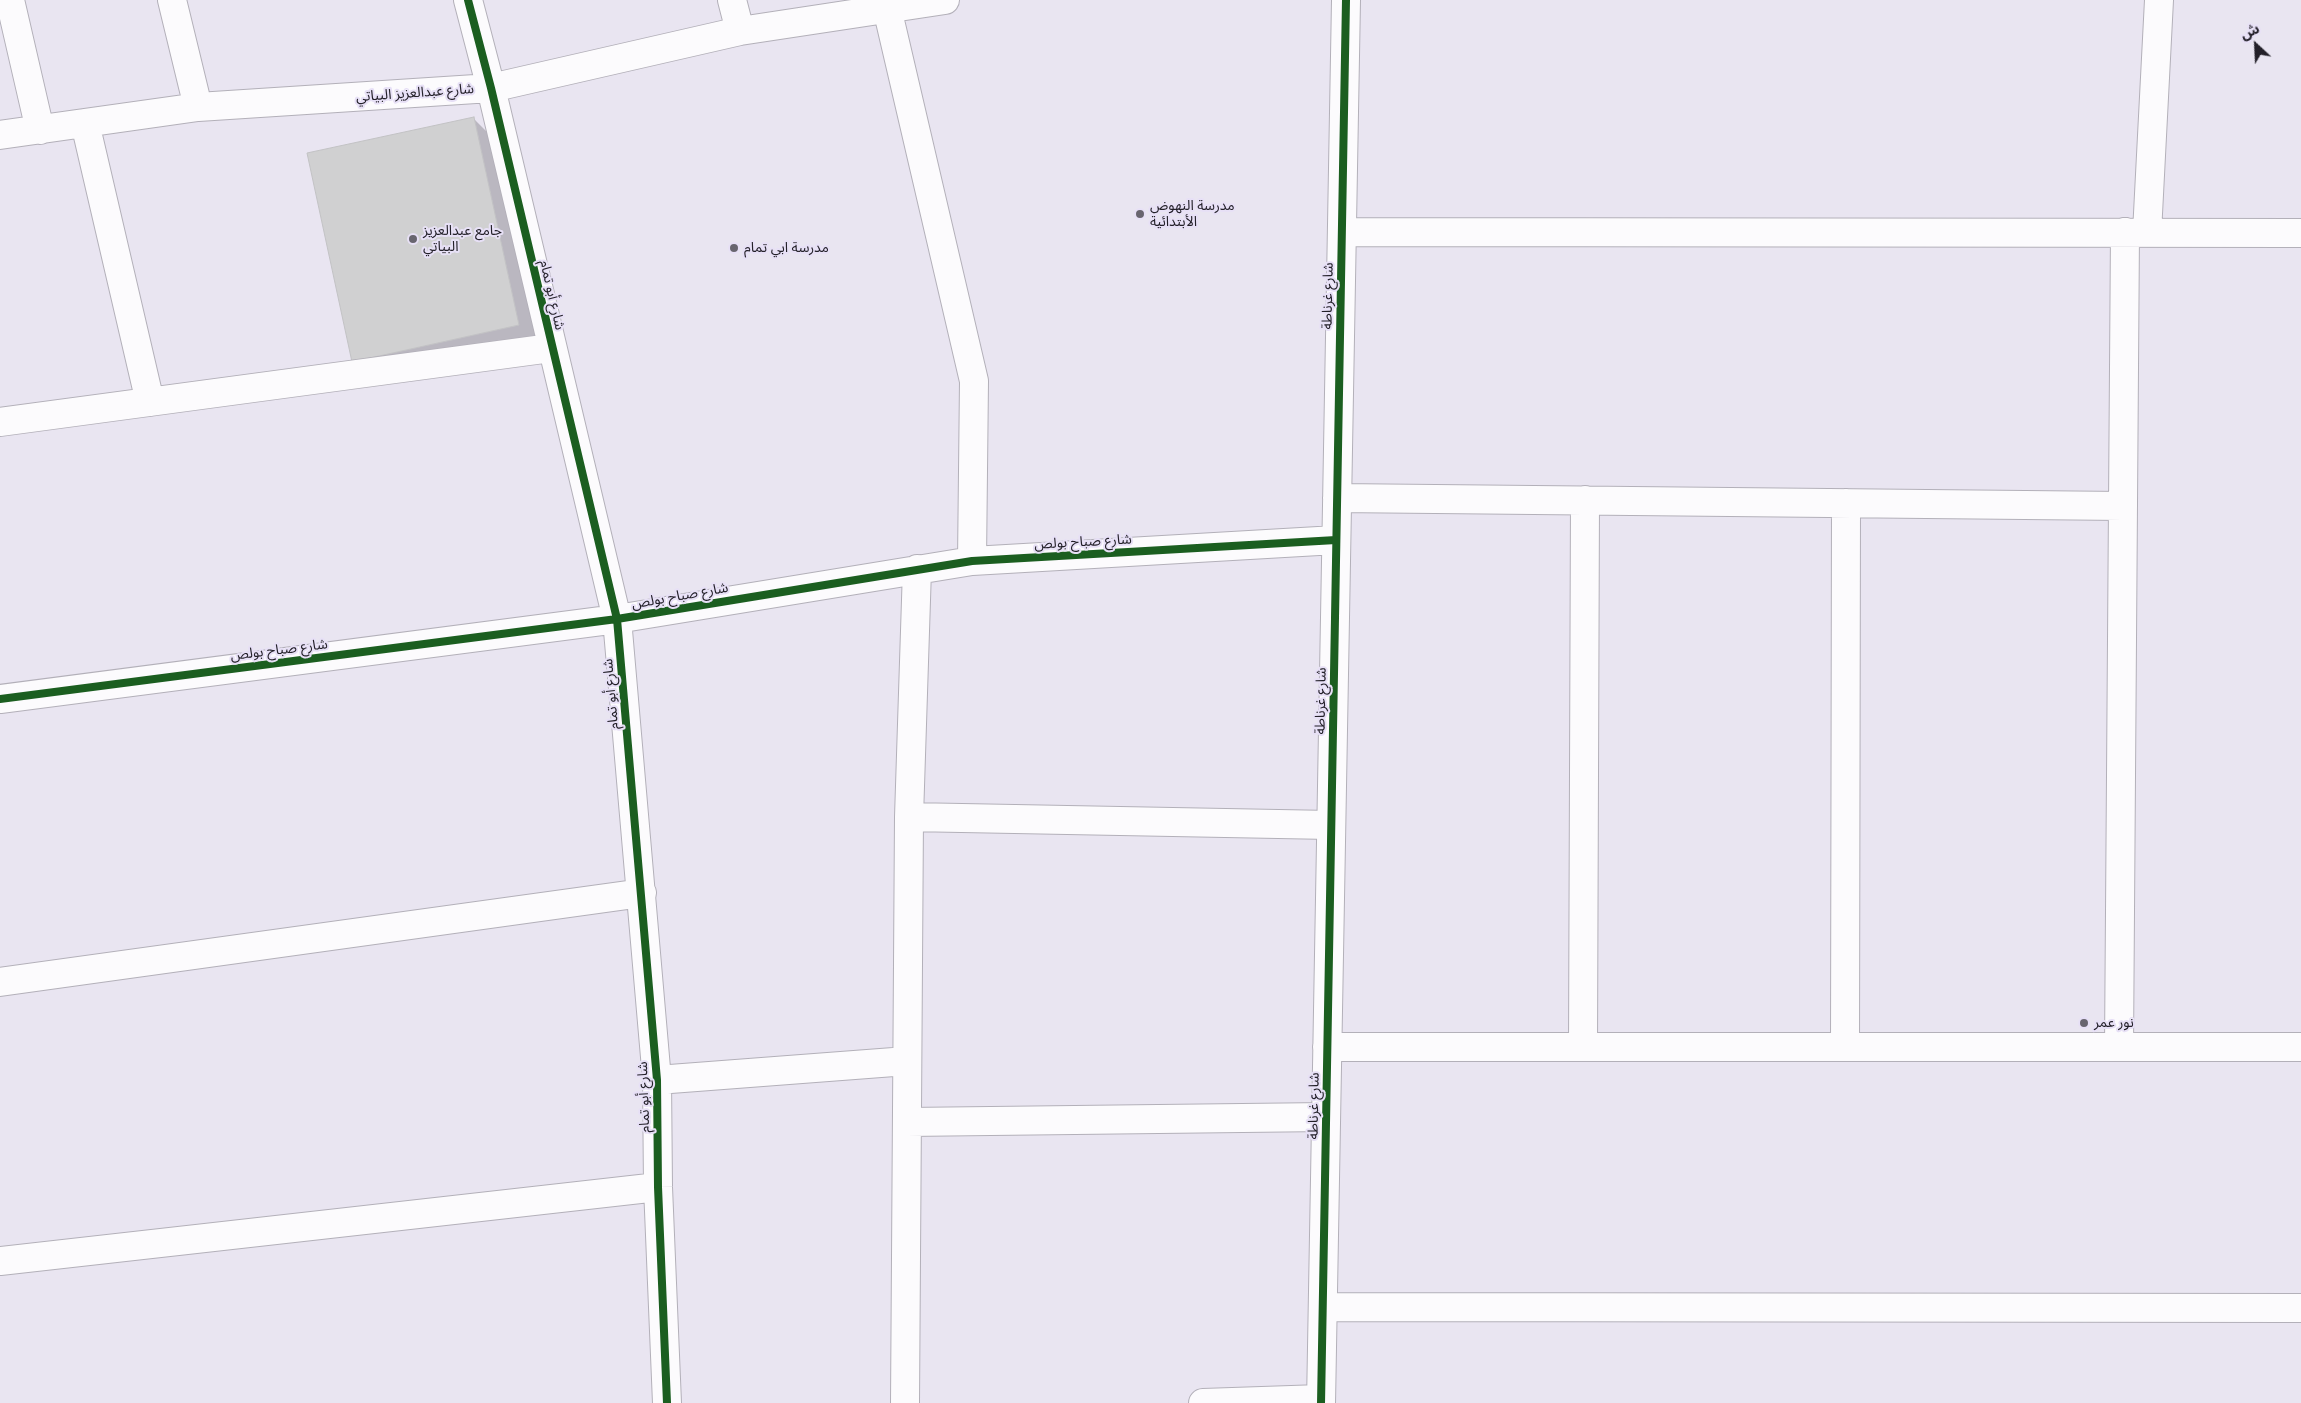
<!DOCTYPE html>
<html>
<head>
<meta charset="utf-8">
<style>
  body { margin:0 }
  #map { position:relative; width:2301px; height:1403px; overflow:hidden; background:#e9e5f1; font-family:"Roboto Serif","Noto Sans Arabic",serif }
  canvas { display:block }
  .north { position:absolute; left:2231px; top:20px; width:50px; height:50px; -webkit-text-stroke:4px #e7e0f6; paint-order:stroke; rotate:335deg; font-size:14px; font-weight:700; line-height:20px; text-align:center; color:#232029 }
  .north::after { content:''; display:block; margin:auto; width:18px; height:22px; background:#232029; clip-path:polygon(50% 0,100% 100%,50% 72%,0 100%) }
</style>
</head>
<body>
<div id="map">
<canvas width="2301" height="1403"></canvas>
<div class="north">ش</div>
</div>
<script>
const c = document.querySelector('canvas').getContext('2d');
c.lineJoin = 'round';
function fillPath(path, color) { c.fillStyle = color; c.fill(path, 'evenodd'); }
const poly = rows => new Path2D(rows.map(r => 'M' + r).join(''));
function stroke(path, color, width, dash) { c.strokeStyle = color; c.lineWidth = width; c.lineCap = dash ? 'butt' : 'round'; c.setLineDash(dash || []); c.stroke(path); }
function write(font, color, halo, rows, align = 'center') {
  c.font = font + ' "Roboto Serif","Noto Sans Arabic",serif'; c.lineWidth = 4; c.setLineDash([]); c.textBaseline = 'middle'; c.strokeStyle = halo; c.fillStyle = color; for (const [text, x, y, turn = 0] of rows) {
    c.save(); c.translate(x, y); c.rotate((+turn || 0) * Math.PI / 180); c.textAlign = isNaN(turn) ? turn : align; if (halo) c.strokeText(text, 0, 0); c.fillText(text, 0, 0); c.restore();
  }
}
fillPath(poly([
  [473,118,492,137,537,344,353,361]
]), '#0003');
const building = poly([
  [474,117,519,325,352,362,307,153,474,117]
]);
fillPath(building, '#d0d0d1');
stroke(building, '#c2c2c4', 1);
const minor = poly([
  [10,0,40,130],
  [172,0,198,107],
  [468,0,491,88,617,619,657,1080,658,1187,667,1403],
  [732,0,740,31],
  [887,8,974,381,972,561],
  [85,123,150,402],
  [0,135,198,107,491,88,740,31,945,0],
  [1342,232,2301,233],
  [2147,233,2159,0],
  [0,422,551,348],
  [1337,498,2123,506],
  [0,699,617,619,972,561,1336,540],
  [909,817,1331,825],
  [0,982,642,893],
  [1327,1047,2301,1047],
  [1583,1047,1585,500],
  [1845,1047,1846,503],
  [2119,1047,2125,232],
  [657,1080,907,1061],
  [907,1122,1326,1117],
  [0,1261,658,1187],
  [1323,1307,2301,1308],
  [905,1403,909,817,917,569],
  [1203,1403,1321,1399],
  [1321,1403,1346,0]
]);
stroke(minor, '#b3b0b9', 30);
stroke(minor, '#fcfbfd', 28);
stroke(poly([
  [468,0,491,88,617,619,657,1080,658,1187,667,1403],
  [0,699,617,619,972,561,1336,540],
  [1321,1403,1346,0]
]), '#1b5e20', 8);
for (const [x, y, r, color] of [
  [1140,214,5,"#68656f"],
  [413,239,5,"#68656f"],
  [734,248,5,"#68656f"],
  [2084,1023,5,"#68656f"]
]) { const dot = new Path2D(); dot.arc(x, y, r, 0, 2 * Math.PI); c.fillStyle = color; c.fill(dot); stroke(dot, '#e7e0f6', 2); }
write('14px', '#232029', '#e7e0f6', [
  ["شارع عبدالعزيز البياتي",415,93,-4],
  ["شارع أبو تمام",552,295,77],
  ["شارع غرناطة",1328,296,-89],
  ["شارع صباح بولص",1083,542,-3],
  ["شارع صباح بولص",680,596,-10],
  ["شارع صباح بولص",279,650,-7],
  ["شارع أبو تمام",611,694,-95],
  ["شارع غرناطة",1321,701,-89],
  ["شارع أبو تمام",644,1097,-92],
  ["شارع غرناطة",1314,1106,-89]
]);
write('14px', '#232029', '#e7e0f6', [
  ["مدرسة النهوض",1150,206],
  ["الأبتدائية",1150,222],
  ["جامع عبدالعزيز",423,231],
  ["البياتي",423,247],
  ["مدرسة ابي تمام",744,248],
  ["نور عمر",2094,1023]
], 'left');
</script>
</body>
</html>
